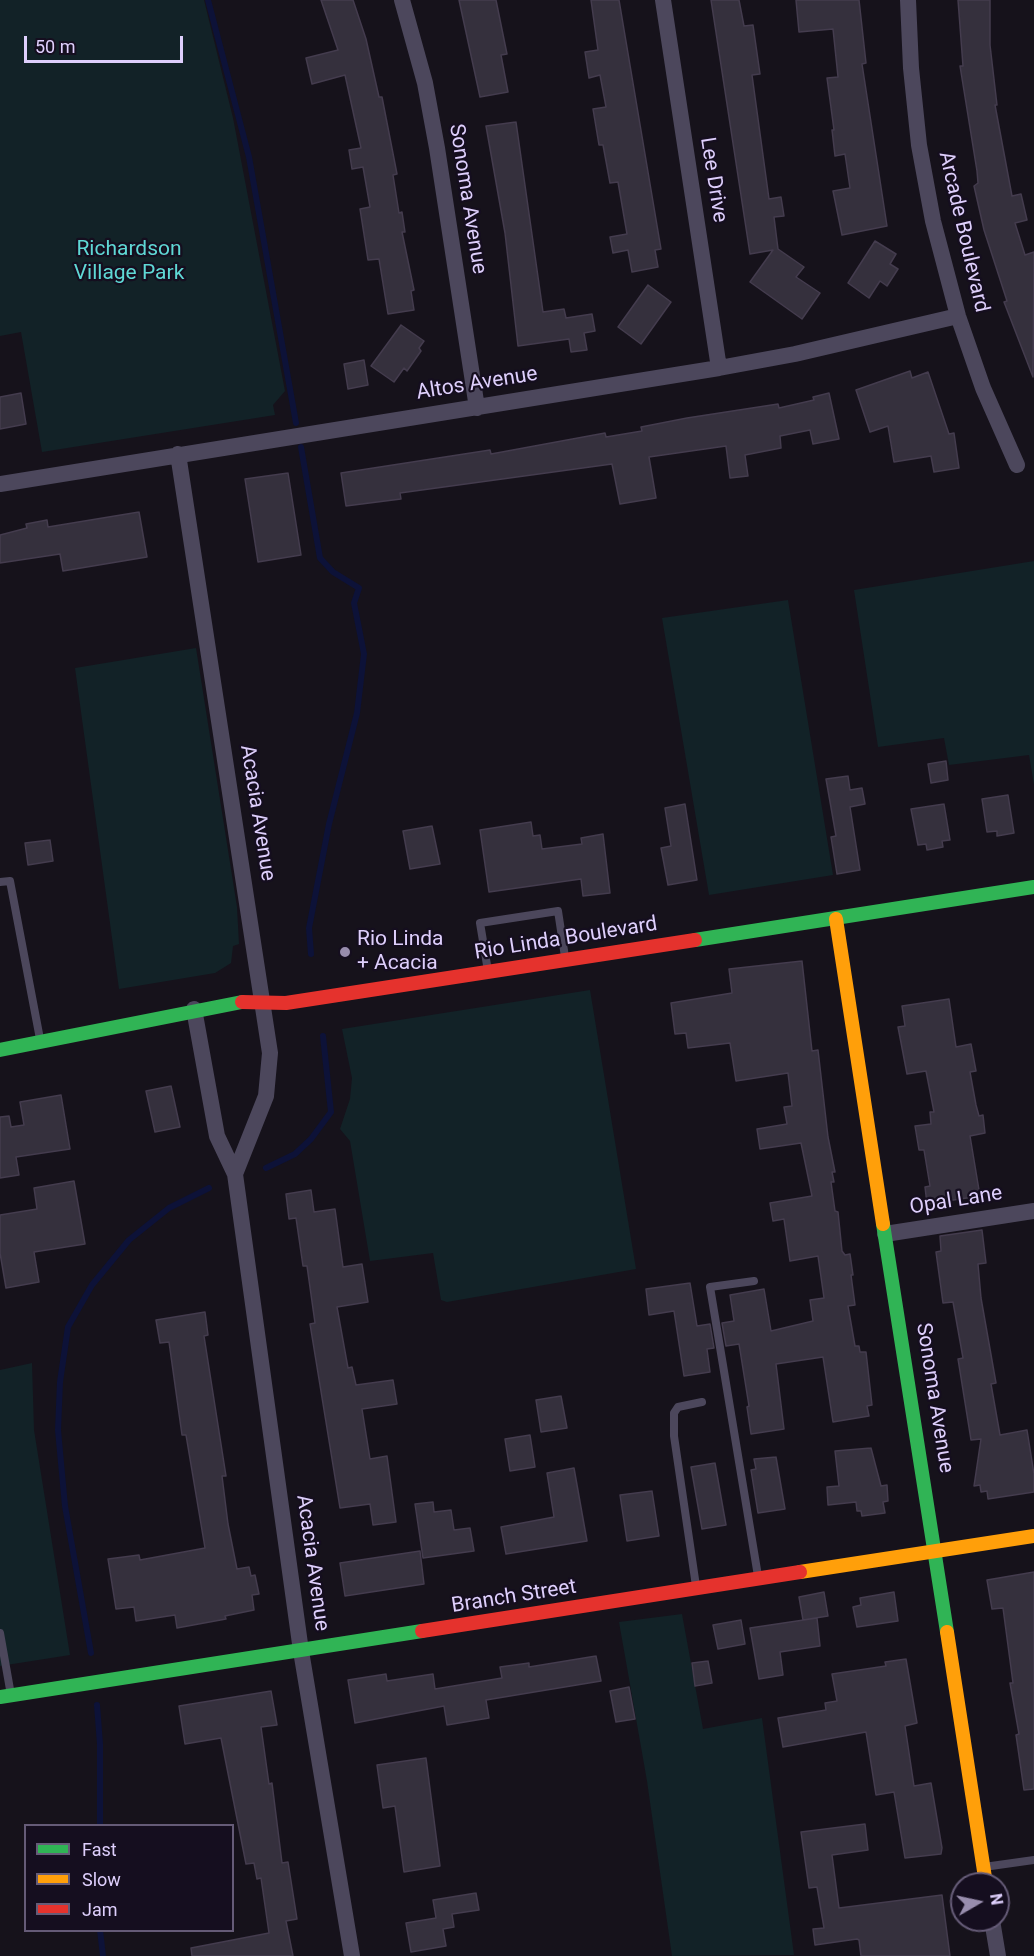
<!DOCTYPE html>
<html>
<head>
<meta charset="utf-8">
<style>
  body { margin:0 }
  #map { position:relative; width:1034px; height:1956px; overflow:hidden; background:#16121b; font-family:Roboto,sans-serif }
  canvas { display:block }
  .legend { position:absolute; left:24px; top:1824px; width:210px; height:108px; box-sizing:border-box; background:#150e1f; border:2px solid #655b77; margin:0; padding:8px 10px; list-style:none; font-size:18px; color:#decffc }
  .legend li { display:flex; align-items:center; gap:12px; height:30px }
  .legend b { width:30px; border:2px solid #655b77 }
  .north { position:absolute; left:950px; top:1872px; width:60px; height:60px; box-sizing:border-box; background:#150e1f; border:2px solid #655b77; border-radius:50%; rotate:81deg; font-size:16px; font-weight:700; line-height:24px; text-align:center; color:#decffc }
  .north::after { content:''; display:block; margin:auto; width:21px; height:27px; background:#988dad; clip-path:polygon(50% 0,100% 100%,50% 72%,0 100%) }
  .scale { position:absolute; left:24px; top:36px; width:159px; height:27px; box-sizing:border-box; border:3px solid #decffc; border-top:0; padding-left:8px; font-size:18px; line-height:21px; white-space:nowrap; color:#decffc; -webkit-text-stroke:4px #150e1f; paint-order:stroke }
</style>
</head>
<body>
<div id="map">
<canvas width="1034" height="1956"></canvas>
<ul class="legend">
<li><b style="height:8px;background:#30b455"></b>Fast</li>
<li><b style="height:8px;background:#ff9f0a"></b>Slow</li>
<li><b style="height:8px;background:#e5322d"></b>Jam</li>
</ul>
<div class="north">N</div>
<div class="scale">50 m</div>
</div>
<script>
const c = document.querySelector('canvas').getContext('2d');
c.lineJoin = 'round';
function fillPath(path, color) { c.fillStyle = color; c.fill(path, 'evenodd'); }
const poly = rows => new Path2D(rows.map(r => 'M' + r).join(''));
function stroke(path, color, width, dash) { c.strokeStyle = color; c.lineWidth = width; c.lineCap = dash ? 'butt' : 'round'; c.setLineDash(dash || []); c.stroke(path); }
function write(font, color, halo, rows, align = 'center') {
  c.font = font + ' Roboto,sans-serif'; c.lineWidth = 4.5; c.setLineDash([]); c.textBaseline = 'middle'; c.strokeStyle = halo; c.fillStyle = color; for (const [text, x, y, turn = 0] of rows) {
    c.save(); c.translate(x, y); c.rotate((+turn || 0) * Math.PI / 180); c.textAlign = isNaN(turn) ? turn : align; if (halo) c.strokeText(text, 0, 0); c.fillText(text, 0, 0); c.restore();
  }
}
fillPath(poly([
  [0,0,204,0,233,118,285,391,273,405,275,415,42,452,21,332,0,336],
  [1034,561,1034,785,1029,755,949,765,944,738,878,747,854,590],
  [788,600,833,875,709,895,662,618],
  [196,648,237,907,239,944,233,946,231,963,215,973,119,989,75,668],
  [590,990,636,1269,447,1302,441,1300,433,1253,370,1261,350,1141,340,1129,350,1099,352,1078,342,1029],
  [32,1363,34,1430,70,1655,0,1666,0,1370],
  [682,1614,703,1729,762,1718,794,1955,672,1956,647,1781,619,1622]
]), '#122227');
stroke(poly([
  [208,0,249,157,296,423],
  [301,447,320,558,333,572,359,588,354,603,364,654,357,713,329,824,309,928,311,954],
  [266,1168,295,1154,311,1139,331,1112,323,1036],
  [91,1653,65,1506,58,1430,60,1382,68,1327,92,1285,129,1240,169,1208,209,1188],
  [97,1705,100,1744,100,1826],
  [100,1930,103,1956]
]), '#0d1238', 6);
const building = poly([
  [321,0,353,0,366,39,379,97,382,97,397,174,393,175,399,213,402,212,405,232,402,232,414,290,411,291,414,310,388,314,379,259,368,260,360,209,370,207,363,167,352,169,349,150,361,148,345,75,312,84,306,58,338,50,321,0],
  [459,0,496,0,507,54,501,55,508,92,480,97,459,0],
  [591,0,619,0,661,249,655,250,658,267,632,272,628,250,613,253,610,237,627,234,618,182,610,183,603,145,599,145,593,109,606,107,600,75,589,78,585,52,598,50,591,0],
  [711,0,739,0,744,26,753,25,760,74,752,75,769,199,781,197,784,216,774,217,778,249,804,267,796,277,820,293,802,319,750,282,773,250,750,254,711,0],
  [796,0,859,0,866,63,862,64,887,226,842,235,833,191,850,188,845,154,835,156,832,130,834,130,827,78,838,77,833,29,799,32,796,0],
  [958,0,990,0,990,45,997,105,995,105,1012,196,1021,194,1027,220,1015,223,1025,255,1034,252,1033,377,1004,302,1007,301,984,230,974,186,978,183,977,171,960,66,963,66,958,0],
  [516,122,543,312,564,309,566,318,592,314,595,331,584,333,587,350,571,352,569,339,518,346,505,233,486,126,516,122],
  [875,241,896,254,890,264,898,269,887,286,880,281,869,298,848,283,875,241],
  [648,285,671,302,641,344,618,327,648,285],
  [401,325,424,341,419,348,421,351,407,371,404,368,394,382,371,366,401,325],
  [364,360,368,385,348,389,344,364,364,360],
  [910,371,912,378,928,372,949,434,954,433,959,468,934,472,931,456,894,462,888,426,870,432,856,390,910,371],
  [21,393,26,424,0,429,0,397,21,393],
  [829,393,839,439,813,444,810,430,780,436,781,448,745,455,748,476,730,478,726,446,649,457,656,498,620,504,612,464,400,493,401,499,346,506,341,473,490,450,491,454,605,433,606,437,642,431,641,427,687,418,778,404,779,408,814,400,813,397,829,393],
  [288,473,301,555,258,562,245,479,288,473],
  [139,512,147,557,63,571,60,554,0,563,0,535,27,528,26,524,47,520,48,527,139,512],
  [946,761,948,780,931,783,928,764,946,761],
  [848,776,850,790,862,788,865,804,850,807,860,870,837,874,831,837,836,836,826,779,848,776],
  [1008,795,1014,833,997,836,997,831,987,832,982,799,1008,795],
  [685,804,697,880,668,885,661,848,671,846,665,808,685,804],
  [944,804,950,840,942,841,943,847,927,850,926,844,918,845,911,809,944,804],
  [531,822,533,836,540,835,542,849,582,844,581,838,603,834,610,893,583,896,581,879,489,892,480,830,531,822],
  [432,826,440,864,410,869,403,831,432,826],
  [50,840,53,861,28,865,25,843,50,840],
  [802,961,812,1051,818,1050,828,1137,835,1172,832,1172,834,1182,831,1182,835,1211,838,1212,842,1251,845,1255,850,1254,853,1275,851,1275,855,1305,848,1306,855,1346,859,1346,860,1352,866,1352,872,1405,867,1406,869,1416,833,1422,823,1357,776,1364,784,1429,751,1434,747,1407,749,1406,739,1344,726,1346,722,1323,734,1321,730,1295,764,1289,771,1331,813,1321,810,1300,824,1298,818,1256,790,1261,784,1219,773,1221,770,1203,812,1196,801,1143,760,1149,757,1129,787,1124,784,1107,792,1106,788,1073,736,1081,730,1043,688,1048,686,1033,675,1034,671,1003,732,993,729,969,802,961],
  [949,999,956,1047,971,1044,976,1071,970,1072,976,1105,979,1116,983,1115,985,1133,970,1136,980,1196,927,1204,925,1187,930,1186,924,1150,919,1150,915,1126,931,1124,930,1112,934,1112,926,1071,907,1074,898,1027,905,1026,902,1006,949,999],
  [171,1086,180,1127,155,1132,146,1091,171,1086],
  [61,1095,70,1149,16,1157,19,1175,0,1178,0,1117,9,1116,11,1127,24,1125,20,1102,61,1095],
  [74,1181,85,1244,34,1252,39,1282,6,1288,0,1253,0,1215,37,1209,34,1188,74,1181],
  [311,1190,314,1212,335,1209,343,1267,362,1264,368,1302,337,1307,348,1368,352,1367,356,1385,393,1380,397,1404,362,1409,370,1459,387,1456,396,1522,373,1525,370,1504,340,1508,310,1324,315,1323,307,1266,303,1266,296,1218,289,1219,286,1194,311,1190],
  [982,1230,986,1263,978,1264,981,1298,996,1383,991,1384,1000,1435,1027,1430,1034,1474,1034,1492,988,1499,987,1491,981,1492,980,1485,974,1486,981,1439,971,1440,958,1359,963,1358,953,1302,943,1303,936,1252,941,1251,940,1236,982,1230],
  [690,1283,697,1326,710,1324,714,1348,707,1349,710,1372,684,1376,674,1311,649,1315,646,1289,690,1283],
  [205,1312,208,1335,204,1336,226,1476,222,1476,228,1524,237,1569,249,1567,251,1576,255,1575,259,1594,252,1595,254,1610,225,1616,226,1619,177,1628,175,1615,136,1621,134,1607,116,1609,108,1559,139,1555,140,1560,205,1548,186,1435,182,1435,169,1342,160,1343,156,1320,205,1312],
  [561,1396,567,1428,541,1432,536,1400,561,1396],
  [530,1435,535,1467,510,1471,505,1439,530,1435],
  [871,1448,881,1486,887,1485,888,1501,883,1502,885,1513,862,1516,861,1511,857,1511,856,1502,828,1505,827,1487,839,1486,835,1451,871,1448],
  [776,1457,785,1509,758,1513,751,1470,756,1469,754,1459,776,1457],
  [715,1463,726,1525,702,1529,691,1467,715,1463],
  [574,1468,587,1541,506,1554,501,1527,554,1517,547,1473,574,1468],
  [652,1491,659,1536,627,1541,620,1495,652,1491],
  [433,1502,434,1512,451,1510,454,1530,470,1528,474,1551,423,1558,415,1504,433,1502],
  [420,1551,424,1584,345,1596,340,1563,420,1551],
  [1034,1572,1034,1789,1024,1790,1016,1735,1019,1734,1010,1683,1013,1683,1003,1608,992,1609,987,1580,1034,1572],
  [824,1592,828,1616,803,1620,799,1597,824,1592],
  [894,1592,898,1621,857,1627,853,1607,861,1605,860,1598,894,1592],
  [817,1618,820,1646,780,1652,783,1675,759,1679,750,1628,817,1618],
  [741,1620,745,1644,718,1649,713,1625,741,1620],
  [596,1656,601,1681,486,1700,489,1718,447,1725,444,1706,355,1723,348,1680,386,1674,387,1681,433,1674,435,1689,502,1678,500,1667,529,1663,529,1667,596,1656],
  [906,1659,917,1723,905,1726,914,1786,931,1783,942,1848,941,1854,905,1858,894,1792,876,1795,866,1732,783,1747,778,1718,826,1710,825,1703,837,1701,832,1674,886,1666,885,1662,906,1659],
  [708,1661,712,1683,695,1686,692,1663,708,1661],
  [629,1687,635,1719,616,1722,610,1691,629,1687],
  [271,1691,277,1725,261,1727,269,1784,272,1783,282,1863,288,1862,297,1919,286,1921,293,1956,192,1956,191,1948,269,1933,261,1878,257,1879,254,1863,246,1864,221,1738,185,1744,179,1706,271,1691],
  [426,1758,440,1866,404,1872,395,1806,383,1808,377,1765,426,1758],
  [865,1824,868,1850,832,1855,839,1908,942,1895,950,1956,861,1956,859,1940,857,1939,815,1945,813,1929,824,1928,817,1887,809,1888,801,1832,865,1824],
  [476,1893,479,1910,452,1914,454,1927,443,1929,446,1946,411,1952,406,1923,436,1918,433,1900,476,1893]
]);
fillPath(building, '#35303d');
stroke(building, '#443c4e', 1.5);
stroke(poly([
  [0,882,10,881,40,1039],
  [488,971,480,923,558,911,565,957],
  [754,1281,710,1287,758,1576],
  [696,1586,674,1436,674,1413,678,1407,702,1402],
  [0,1633,11,1695],
  [984,1867,1034,1860]
]), '#4c475c', 8);
stroke(poly([
  [402,0,425,83,437,148,477,408],
  [663,0,719,368],
  [908,0,911,68,919,145,933,221,958,316,983,388,1017,465],
  [178,454,270,1053,266,1096,235,1174],
  [0,484,719,368,795,354,958,316],
  [194,1009,217,1136,235,1174,301,1651,352,1956],
  [885,1234,1034,1211],
  [992,1920,998,1956]
]), '#4c475c', 16);
stroke(poly([
  [695,940,1034,887],
  [0,1050,242,1002],
  [883,1224,947,1632],
  [0,1697,422,1631]
]), '#30b455', 14);
stroke(poly([
  [836,919,883,1224],
  [800,1572,1034,1536],
  [947,1632,986,1884]
]), '#ff9f0a', 14);
stroke(poly([
  [242,1002,286,1003,695,940],
  [422,1631,800,1572]
]), '#e5322d', 14);
for (const [x, y, r, color] of [
  [345,952,6,"#988dad"]
]) { const dot = new Path2D(); dot.arc(x, y, r, 0, 2 * Math.PI); c.fillStyle = color; c.fill(dot); stroke(dot, '#150e1f', 2); }
write('21px', '#decffc', '#150e1f', [
  ["Lee Drive",713,180,81],
  ["Sonoma Avenue",467,199,81],
  ["Arcade Boulevard",963,232,77],
  ["Altos Avenue",477,384,-9],
  ["Acacia Avenue",257,813,81],
  ["Rio Linda Boulevard",566,939,-9],
  ["Opal Lane",956,1201,-9],
  ["Sonoma Avenue",934,1398,81],
  ["Acacia Avenue",312,1563,82],
  ["Branch Street",514,1597,-9]
]);
write('21px', '#5fd8d5', '#150e1f', [
  ["Richardson",129,250],
  ["Village Park",129,274]
]);
write('21px', '#decffc', '#150e1f', [
  ["Rio Linda",357,940],
  ["+ Acacia",357,964]
], 'left');
</script>
</body>
</html>
